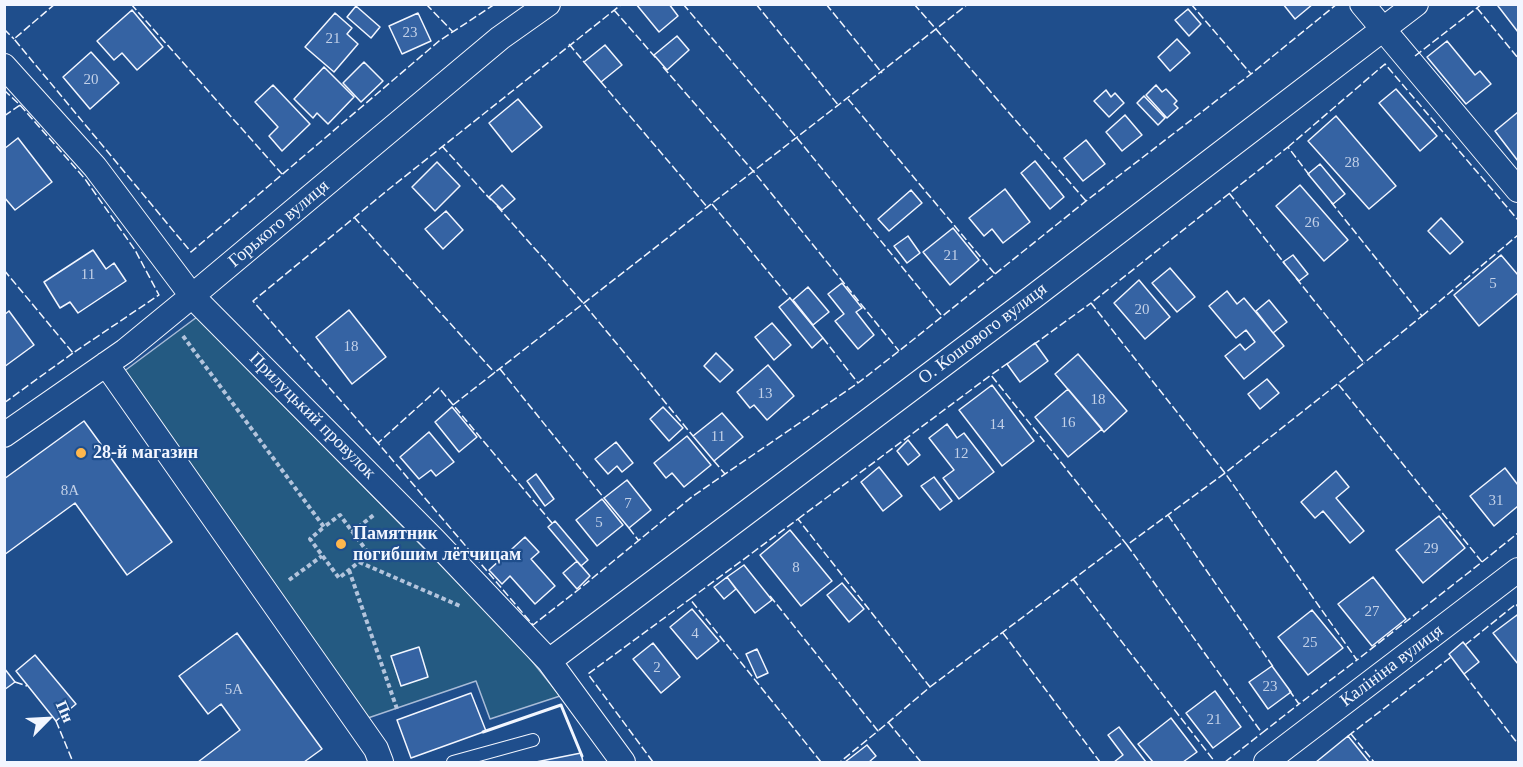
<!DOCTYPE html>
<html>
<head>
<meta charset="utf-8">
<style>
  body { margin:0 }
  #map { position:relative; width:1523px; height:767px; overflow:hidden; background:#1f4e8c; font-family:"Times New Roman",serif }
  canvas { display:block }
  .frame { position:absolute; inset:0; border:6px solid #f2f6ff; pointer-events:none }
  .north { position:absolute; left:18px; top:689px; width:60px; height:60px; -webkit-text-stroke:4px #1f4e8c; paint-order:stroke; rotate:66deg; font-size:16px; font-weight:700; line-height:24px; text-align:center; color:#f2f6ff }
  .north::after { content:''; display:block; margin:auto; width:21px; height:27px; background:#f2f6ff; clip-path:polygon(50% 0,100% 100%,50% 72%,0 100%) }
</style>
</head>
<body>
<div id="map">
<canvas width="1523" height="767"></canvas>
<div class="frame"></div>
<div class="north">Пн</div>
</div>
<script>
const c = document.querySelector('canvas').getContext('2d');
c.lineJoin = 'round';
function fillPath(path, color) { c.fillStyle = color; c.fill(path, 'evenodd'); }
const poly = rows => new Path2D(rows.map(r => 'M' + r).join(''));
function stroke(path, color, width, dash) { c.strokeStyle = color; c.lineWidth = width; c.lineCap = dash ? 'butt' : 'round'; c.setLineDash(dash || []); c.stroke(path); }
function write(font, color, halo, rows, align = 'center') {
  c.font = font + ' "Times New Roman",serif'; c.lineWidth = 4.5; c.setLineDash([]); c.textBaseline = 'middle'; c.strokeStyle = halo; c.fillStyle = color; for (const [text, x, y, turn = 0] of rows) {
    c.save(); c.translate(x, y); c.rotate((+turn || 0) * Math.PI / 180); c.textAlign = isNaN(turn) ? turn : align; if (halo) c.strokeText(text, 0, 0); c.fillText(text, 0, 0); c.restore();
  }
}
const green = poly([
  [197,317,520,646,560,696,490,719,476,681,368,718,123,372,197,317]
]);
fillPath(green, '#245a82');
stroke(green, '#a8bbd7', 1.5);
const building = poly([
  [636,4,669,4,678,16,659,32,636,4],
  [1283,4,1313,4,1295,19,1283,4],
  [1500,4,1518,4,1518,32,1498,6,1500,4],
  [356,6,380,27,371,38,347,17,356,6],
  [1188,9,1201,24,1189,36,1175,20,1188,9],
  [132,10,163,47,137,70,122,53,114,60,97,41,132,10],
  [335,13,352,28,347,34,358,44,334,72,305,47,335,13],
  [418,13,431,41,402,54,389,26,418,13],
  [677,36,689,50,667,70,654,55,677,36],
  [1177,39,1190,53,1170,71,1158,57,1177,39],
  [1447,41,1475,75,1480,71,1491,84,1466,104,1427,57,1447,41],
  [605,45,622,65,601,82,584,62,605,45],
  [91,52,119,83,90,109,63,77,91,52],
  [364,62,383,81,361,102,343,83,364,62],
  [324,67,354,97,328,124,317,113,313,118,294,99,324,67],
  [273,85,310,124,282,151,269,136,278,127,255,102,273,85],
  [1156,85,1162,92,1166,89,1177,101,1174,104,1178,108,1167,118,1146,95,1156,85],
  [1396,89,1437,136,1420,151,1379,103,1396,89],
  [1106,90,1111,97,1115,93,1124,103,1109,117,1094,101,1106,90],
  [1144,96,1165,118,1158,125,1137,103,1144,96],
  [518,99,542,127,512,152,489,123,518,99],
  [1518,112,1518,161,1495,131,1518,112],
  [1125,115,1142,135,1122,151,1106,132,1125,115],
  [1336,116,1396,186,1369,209,1308,141,1336,116],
  [18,138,52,182,15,210,4,197,4,149,18,138],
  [1086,140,1105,164,1083,181,1064,158,1086,140],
  [1035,161,1064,197,1050,209,1021,173,1035,161],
  [437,162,460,186,435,211,412,187,437,162],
  [1320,164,1345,194,1333,204,1308,174,1320,164],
  [502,185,515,199,502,210,489,197,502,185],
  [1300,185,1348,240,1324,261,1276,206,1300,185],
  [1005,189,1030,222,1003,243,992,229,984,236,969,218,1005,189],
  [911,190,922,203,889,231,878,219,911,190],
  [446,211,463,230,443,249,425,229,446,211],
  [1441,218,1463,242,1450,254,1428,231,1441,218],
  [953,228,979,260,950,285,923,252,953,228],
  [908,236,920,253,907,263,894,246,908,236],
  [93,250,106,269,114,263,126,281,78,313,70,302,60,308,44,282,93,250],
  [1293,255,1308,274,1299,281,1283,262,1293,255],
  [1501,255,1518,275,1518,293,1479,326,1454,295,1501,255],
  [1170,268,1195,297,1177,312,1152,283,1170,268],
  [1139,280,1170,317,1145,339,1114,303,1139,280],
  [842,283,862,308,856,312,874,335,858,349,835,321,844,314,828,294,842,283],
  [808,287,829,312,813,325,793,300,808,287],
  [1227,291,1237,304,1244,298,1284,346,1244,379,1225,356,1240,344,1245,350,1255,342,1246,330,1236,338,1209,306,1227,291],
  [790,298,823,338,812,348,779,307,790,298],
  [1269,300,1287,322,1273,333,1256,311,1269,300],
  [349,310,386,357,352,384,316,337,349,310],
  [9,311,34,345,4,367,4,315,9,311],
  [772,323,791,345,774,360,755,337,772,323],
  [1035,343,1048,361,1020,382,1007,364,1035,343],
  [716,353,733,370,720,382,704,366,716,353],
  [1078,354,1127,411,1104,432,1055,374,1078,354],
  [768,365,794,396,767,420,754,405,750,408,737,392,768,365],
  [1267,379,1279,393,1260,409,1248,394,1267,379],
  [992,385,1034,441,1002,466,959,410,992,385],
  [1068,389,1102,429,1068,457,1035,417,1068,389],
  [452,407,477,437,459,452,435,422,452,407],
  [663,407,683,428,669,441,650,419,663,407],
  [722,413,743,437,714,461,693,436,722,413],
  [84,421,172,542,127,575,75,503,4,555,4,479,84,421],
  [947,424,957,438,964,433,994,472,959,499,943,478,954,470,929,438,947,424],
  [429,432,454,462,436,476,431,470,419,479,400,457,429,432],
  [687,436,711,465,684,487,672,473,666,478,654,463,687,436],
  [908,440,920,455,908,465,897,451,908,440],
  [616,442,633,463,622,472,617,466,608,474,595,459,616,442],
  [879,467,902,496,883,511,861,482,879,467],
  [1505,468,1518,485,1518,506,1494,526,1470,496,1505,468],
  [1336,471,1349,487,1336,498,1364,531,1350,543,1323,511,1315,518,1301,502,1336,471],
  [536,474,554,499,545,506,527,481,536,474],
  [934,477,952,501,940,510,921,486,934,477],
  [627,480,651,510,629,528,604,498,627,480],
  [602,499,623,525,597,546,576,520,602,499],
  [1439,516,1465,548,1423,583,1396,550,1439,516],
  [555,521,588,560,581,566,548,527,555,521],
  [790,530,832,581,801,606,760,555,790,530],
  [525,537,539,552,531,559,555,586,535,604,510,576,502,584,489,570,525,537],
  [577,561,590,576,577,589,563,573,577,561],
  [744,565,772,600,755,613,727,577,744,565],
  [727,577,736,589,724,599,714,587,727,577],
  [1373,577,1406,619,1372,646,1338,604,1373,577],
  [842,583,864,609,849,622,827,595,842,583],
  [692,609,719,641,697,659,670,627,692,609],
  [1312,610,1343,648,1308,675,1278,637,1312,610],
  [1517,615,1518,617,1518,664,1493,633,1517,615],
  [237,633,322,749,304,762,198,762,240,730,221,704,208,714,179,676,237,633],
  [1463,642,1479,662,1464,674,1449,654,1463,642],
  [653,643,680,677,661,693,633,659,653,643],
  [419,647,428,677,401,686,391,656,419,647],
  [757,649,768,673,757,678,746,654,757,649],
  [35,655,76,704,56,721,16,671,35,655],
  [1272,666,1291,692,1268,709,1249,682,1272,666],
  [4,668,15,682,4,690,4,668],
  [1215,691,1241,727,1213,748,1186,713,1215,691],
  [471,693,486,731,411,758,397,720,471,693],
  [1171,718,1197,752,1183,762,1153,762,1138,744,1171,718],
  [1119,727,1146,762,1114,762,1123,755,1108,735,1119,727],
  [1348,736,1369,762,1316,762,1348,736],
  [867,745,876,756,869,762,845,762,867,745],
  [581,753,583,762,536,762,581,753]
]);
fillPath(building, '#3563a3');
stroke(building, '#f2f6ff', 1.5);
const service = poly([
  [453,762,533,740]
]);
const minor = poly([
  [1362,4,1518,190],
  [4,66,95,167,192,296,434,540,549,661,623,762],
  [106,364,376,749,381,762],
  [4,435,125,351,192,296,500,38,548,4],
  [549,661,1033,297,1416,4],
  [1266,762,1518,570]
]);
stroke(service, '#f2f6ff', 14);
stroke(minor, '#f2f6ff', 26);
stroke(poly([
  [183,336,324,527,340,515,369,554,339,578,310,539,324,527],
  [352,532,375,514],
  [359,562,460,606],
  [349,570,397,709],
  [289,580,322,556]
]), '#b3c4dc', 4, [4.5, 3]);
stroke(service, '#1f4e8c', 12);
stroke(minor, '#1f4e8c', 24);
stroke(poly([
  [55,4,14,39,191,252,439,41,495,4],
  [131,4,282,174],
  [426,4,453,32],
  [683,4,797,138,942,316],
  [756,4,839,106],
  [826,4,882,73],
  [914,4,1086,201],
  [1191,4,1251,74],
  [1477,8,1518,58],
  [614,10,656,58],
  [4,29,14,39],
  [569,44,584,62],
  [1415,56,1482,4],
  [663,67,754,172,899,351],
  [601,82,708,208],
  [4,90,20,105,4,116],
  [848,99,995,274],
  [442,146,491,200],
  [1288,147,1385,64,1518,220],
  [1229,193,1285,264],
  [1331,202,1422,316,1364,363],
  [712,204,790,298],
  [497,206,584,304,693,436],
  [354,217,495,373],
  [4,270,73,353,159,295,135,250,85,179,20,105],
  [1296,278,1364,363,1225,473,1091,303,1288,147,1310,176],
  [1422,316,1518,235],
  [823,338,858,383],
  [1033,345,1091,303],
  [1008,363,991,375,1127,545,1225,473,1357,660,1482,562,1338,384],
  [500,369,604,498],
  [4,403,73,353],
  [453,405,968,4],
  [378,443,253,301,389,189,622,4],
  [714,461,725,474],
  [1168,515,1274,668],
  [798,519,991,375],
  [552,523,439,388,378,443,533,625,578,590,693,496,858,383,899,351,1086,201,1251,74,1337,4],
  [629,528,639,541],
  [1127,545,1262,733,1299,704],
  [1482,562,1518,533],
  [1073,579,1215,762],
  [770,596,878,731,840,762],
  [1003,633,1100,762],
  [1465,645,1516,604,1518,607],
  [1464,674,1518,744],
  [15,682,27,686],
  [930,687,1124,541],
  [1289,690,1299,704,1357,660],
  [56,721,73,762],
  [888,722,921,762],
  [1351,734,1374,762],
  [1348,736,1451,657],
  [653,762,588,674,690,599],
  [821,762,690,599,798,519,930,687,878,731],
  [1225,762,1262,733]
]), '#f2f6ff', 1.5, [8, 3]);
stroke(poly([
  [483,732,561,705,582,756]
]), '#f2f6ff', 3);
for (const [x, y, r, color] of [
  [81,453,6,"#ffb74d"],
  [341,544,6,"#ffb74d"]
]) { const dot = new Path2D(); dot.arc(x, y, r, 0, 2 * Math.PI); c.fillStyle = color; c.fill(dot); stroke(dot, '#1f4e8c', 2); }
write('15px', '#c3d1e8', null, [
  ["23",410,33],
  ["21",333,39],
  ["20",91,80],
  ["28",1352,163],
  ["26",1312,223],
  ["21",951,256],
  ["11",88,275],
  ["5",1493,284],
  ["20",1142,310],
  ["18",351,347],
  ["13",765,394],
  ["18",1098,400],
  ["16",1068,423],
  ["14",997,425],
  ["11",718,437],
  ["12",961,454],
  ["8А",70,491],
  ["31",1496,501],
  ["7",628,504],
  ["5",599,523],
  ["29",1431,549],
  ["8",796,568],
  ["27",1372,612],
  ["4",695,634],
  ["25",1310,643],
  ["2",657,668],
  ["23",1270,687],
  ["5А",234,690],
  ["21",1214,720]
]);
write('18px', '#f2f6ff', '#1f4e8c', [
  ["Горького вулиця",279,224,-40],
  ["О. Кошового вулиця",983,334,-37],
  ["Прилуцький провулок",312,416,45],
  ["Калініна вулиця",1392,666,-37]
]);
write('bold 18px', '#f2f6ff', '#1f4e8c', [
  ["28-й магазин",93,453],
  ["Памятник",353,534],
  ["погибшим лётчицам",353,555]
], 'left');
</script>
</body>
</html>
